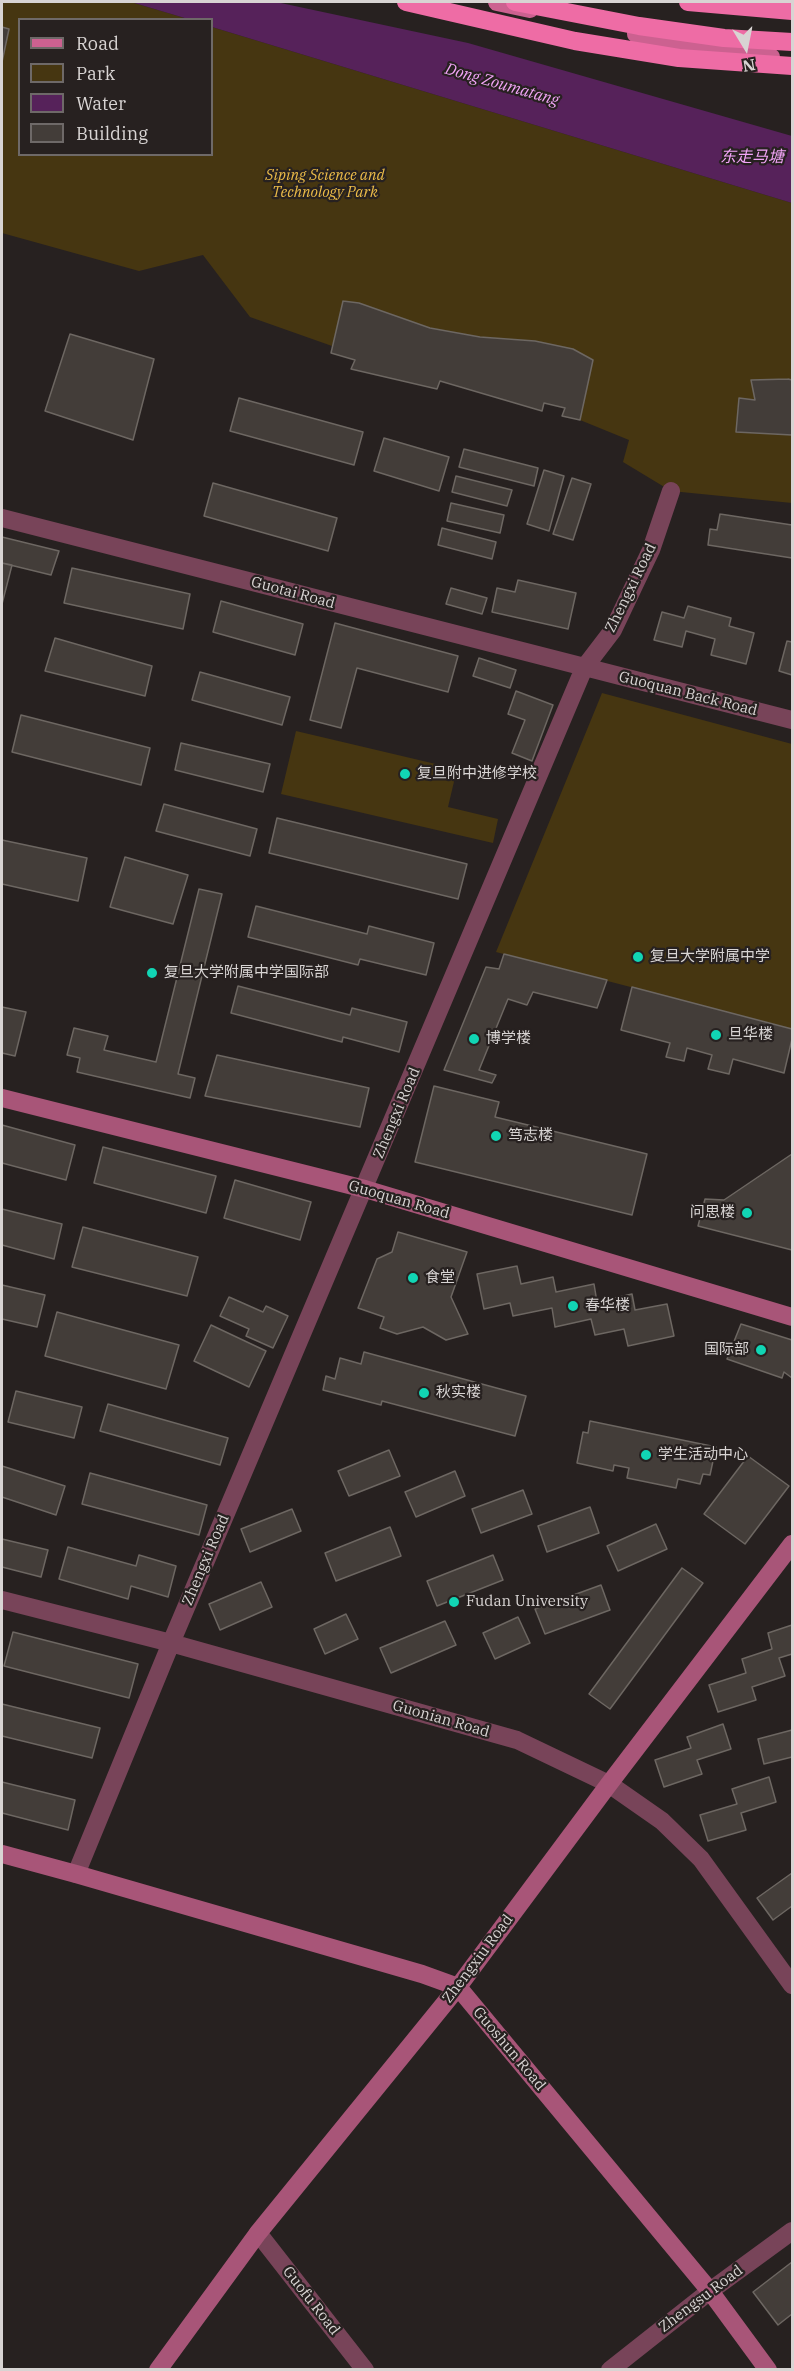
<!DOCTYPE html>
<html>
<head>
<meta charset="utf-8">
<style>
  body { margin:0 }
  #map { position:relative; width:794px; height:2371px; overflow:hidden; background:#272120; font-family:"IBM Plex Serif",serif }
  canvas { display:block }
  .frame { position:absolute; inset:0; border:3px solid #d8d4d3; pointer-events:none }
  .legend { position:absolute; left:18px; top:18px; width:195px; height:138px; box-sizing:border-box; background:#272120; border:2px solid #6e6968; margin:0; padding:8px 10px; list-style:none; font-size:18px; color:#d8d4d3 }
  .legend li { display:flex; align-items:center; gap:12px; height:30px }
  .legend b { width:30px; border:2px solid #6e6968 }
  .north { position:absolute; left:716px; top:18px; width:60px; height:60px; -webkit-text-stroke:4px #272120; paint-order:stroke; rotate:170deg; font-size:16px; font-weight:700; line-height:24px; text-align:center; color:#d8d4d3 }
  .north::after { content:''; display:block; margin:auto; width:21px; height:27px; background:#d8d4d3; clip-path:polygon(50% 0,100% 100%,50% 72%,0 100%) }
</style>
</head>
<body>
<div id="map">
<canvas width="794" height="2371"></canvas>
<div class="frame"></div>
<ul class="legend">
<li><b style="height:8px;background:#cc6190"></b>Road</li>
<li><b style="height:16px;background:#463611"></b>Park</li>
<li><b style="height:16px;background:#56225a"></b>Water</li>
<li><b style="height:16px;background:#433d39"></b>Building</li>
</ul>
<div class="north">N</div>
</div>
<script>
const c = document.querySelector('canvas').getContext('2d');
c.lineJoin = 'round';
function fillPath(path, color) { c.fillStyle = color; c.fill(path, 'evenodd'); }
const poly = rows => new Path2D(rows.map(r => 'M' + r).join(''));
function stroke(path, color, width, dash) { c.strokeStyle = color; c.lineWidth = width; c.lineCap = dash ? 'butt' : 'round'; c.setLineDash(dash || []); c.stroke(path); }
function write(font, color, halo, rows, align = 'center') {
  c.font = font + ' "IBM Plex Serif","Noto Sans SC",serif'; c.lineWidth = 4.5; c.setLineDash([]); c.textBaseline = 'middle'; c.strokeStyle = halo; c.fillStyle = color; for (const [text, x, y, turn = 0] of rows) {
    c.save(); c.translate(x, y); c.rotate((+turn || 0) * Math.PI / 180); c.textAlign = isNaN(turn) ? turn : align; if (halo) c.strokeText(text, 0, 0); c.fillText(text, 0, 0); c.restore();
  }
}
fillPath(poly([
  [2,2,131,2,188,19,20,20,20,154,212,154,212,27,792,203,792,503,671,491,623,462,629,440,580,420,593,360,573,349,535,341,480,337,430,328,359,303,344,301,332,346,250,317,203,255,139,271,2,233],
  [602,693,792,744,792,1029,496,952],
  [296,731,457,769,448,807,498,819,493,843,281,794]
]), '#463611');
fillPath(poly([
  [131,2,276,2,468,43,792,136,792,203,212,27,212,20,188,19]
]), '#56225a');
const building = poly([
  [2,27,9,29,2,62,2,27],
  [343,301,359,303,430,328,480,337,535,341,573,349,593,360,580,420,562,416,565,408,544,403,542,411,440,381,437,389,351,369,355,360,331,353,343,301],
  [70,334,154,359,133,440,45,411,70,334],
  [788,379,792,380,792,435,736,432,739,398,755,400,751,380,788,379],
  [239,398,363,432,354,465,230,431,239,398],
  [384,438,449,457,439,491,374,471,384,438],
  [464,449,538,468,534,486,459,467,464,449],
  [544,470,564,476,549,531,527,524,544,470],
  [456,476,512,490,507,506,452,492,456,476],
  [572,478,591,484,573,540,553,534,572,478],
  [213,483,337,518,328,551,204,516,213,483],
  [451,503,504,515,500,533,447,521,451,503],
  [720,514,792,525,792,558,708,545,710,529,717,530,720,514],
  [442,528,496,542,492,559,438,545,442,528],
  [2,537,59,551,51,575,2,563,2,537],
  [2,563,12,565,2,604,2,563],
  [72,568,190,594,183,629,64,603,72,568],
  [518,580,576,593,568,629,492,612,497,588,515,592,518,580],
  [451,588,487,598,482,614,446,604,451,588],
  [221,601,303,624,295,655,213,632,221,601],
  [688,606,731,618,729,626,754,633,746,664,711,655,715,639,686,631,682,647,654,640,662,612,684,618,688,606],
  [335,623,458,656,448,692,357,668,341,728,310,720,335,623],
  [55,638,152,666,145,696,45,671,55,638],
  [787,641,792,642,792,675,779,671,787,641],
  [479,658,516,670,510,688,473,676,479,658],
  [200,672,290,697,282,725,192,700,200,672],
  [516,691,553,705,532,761,512,753,525,720,508,714,516,691],
  [21,715,150,748,141,785,12,752,21,715],
  [181,743,270,764,263,792,175,770,181,743],
  [164,804,257,829,250,856,156,831,164,804],
  [277,818,467,864,458,899,269,853,277,818],
  [2,840,87,858,78,901,2,884,2,840],
  [125,857,188,875,173,924,110,907,125,857],
  [199,889,222,894,178,1074,195,1078,190,1098,77,1072,80,1058,67,1055,74,1028,108,1036,104,1050,156,1062,199,889],
  [256,906,367,934,369,926,434,943,426,975,360,959,358,965,248,937,256,906],
  [504,954,607,980,597,1008,533,992,527,1005,508,999,479,1070,496,1075,492,1083,444,1070,486,967,499,969,504,954],
  [238,986,350,1015,352,1008,407,1022,399,1052,343,1037,342,1042,231,1013,238,986],
  [632,987,792,1029,792,1039,784,1073,733,1059,729,1074,708,1069,712,1055,687,1048,684,1061,666,1057,670,1043,621,1030,632,987],
  [2,1007,26,1012,15,1056,2,1053,2,1007],
  [217,1055,369,1088,360,1127,205,1096,217,1055],
  [434,1086,499,1102,495,1117,647,1154,632,1215,415,1162,434,1086],
  [2,1125,75,1145,66,1180,2,1163,2,1125],
  [103,1147,216,1176,206,1213,94,1183,103,1147],
  [792,1154,792,1250,698,1226,705,1199,724,1200,792,1154],
  [235,1180,311,1202,300,1240,224,1218,235,1180],
  [2,1209,62,1224,54,1259,2,1245,2,1209],
  [83,1227,198,1257,187,1296,72,1267,83,1227],
  [398,1232,467,1252,451,1297,468,1334,446,1340,423,1327,397,1334,380,1328,384,1317,358,1308,377,1259,392,1252,398,1232],
  [517,1266,521,1284,553,1277,556,1292,594,1284,597,1302,632,1294,635,1310,667,1304,674,1336,628,1346,624,1329,595,1335,591,1319,555,1327,552,1308,513,1316,510,1303,484,1309,477,1274,517,1266],
  [2,1285,45,1295,37,1327,2,1319,2,1285],
  [229,1297,263,1312,266,1306,288,1316,273,1348,246,1336,249,1329,220,1316,229,1297],
  [57,1312,179,1345,166,1389,45,1356,57,1312],
  [741,1324,792,1340,792,1378,784,1372,782,1378,727,1359,741,1324],
  [211,1325,266,1351,249,1387,194,1361,211,1325],
  [364,1352,526,1396,515,1436,382,1401,381,1405,323,1390,326,1376,335,1379,340,1358,361,1364,364,1352],
  [16,1391,82,1407,74,1438,8,1422,16,1391],
  [108,1404,228,1438,220,1465,100,1431,108,1404],
  [590,1421,716,1447,710,1475,703,1474,700,1484,678,1479,676,1488,627,1478,629,1468,614,1465,613,1471,577,1463,583,1432,588,1433,590,1421],
  [389,1450,400,1476,349,1496,338,1471,389,1450],
  [748,1456,789,1486,745,1544,704,1514,748,1456],
  [2,1466,65,1486,56,1515,2,1497,2,1466],
  [455,1471,465,1496,416,1517,405,1492,455,1471],
  [90,1473,207,1505,199,1535,82,1504,90,1473],
  [523,1490,532,1514,481,1533,472,1509,523,1490],
  [590,1507,599,1533,547,1552,538,1526,590,1507],
  [292,1509,301,1531,250,1552,241,1529,292,1509],
  [656,1524,667,1549,618,1571,607,1546,656,1524],
  [390,1527,401,1556,336,1581,325,1553,390,1527],
  [2,1539,48,1550,41,1577,2,1567,2,1539],
  [68,1547,136,1566,139,1555,176,1566,168,1597,131,1586,128,1599,59,1579,68,1547],
  [493,1555,503,1580,437,1606,427,1581,493,1555],
  [682,1568,703,1583,610,1709,589,1694,682,1568],
  [261,1582,272,1607,220,1630,209,1604,261,1582],
  [601,1585,610,1610,545,1634,535,1609,601,1585],
  [346,1614,358,1639,325,1654,314,1629,346,1614],
  [518,1617,530,1643,495,1659,483,1633,518,1617],
  [445,1621,456,1645,391,1673,380,1648,445,1621],
  [792,1625,792,1654,779,1658,785,1676,752,1687,756,1700,718,1712,709,1685,746,1673,742,1659,772,1649,768,1633,792,1625],
  [13,1632,138,1664,129,1698,4,1666,13,1632],
  [2,1704,100,1728,92,1758,2,1736,2,1704],
  [723,1724,731,1749,697,1760,702,1774,664,1787,655,1760,691,1748,687,1737,723,1724],
  [792,1730,792,1757,764,1764,758,1739,792,1730],
  [769,1777,776,1802,741,1813,746,1830,708,1841,700,1815,737,1804,732,1789,769,1777],
  [2,1782,75,1800,68,1830,2,1813,2,1782],
  [792,1873,792,1906,773,1920,757,1898,792,1873],
  [792,2262,792,2314,778,2325,753,2292,792,2262]
]);
fillPath(building, '#433d39');
stroke(building, '#6d6762', 1.5);
stroke(poly([
  [2,518,792,720],
  [2,1600,171,1643,517,1740,609,1784,662,1821,701,1859,792,1985],
  [76,1874,171,1643,584,668,613,630,651,550,671,491],
  [258,2233,365,2370],
  [610,2370,710,2291,792,2231]
]), '#784459', 18);
stroke(poly([
  [2,1098,365,1189,792,1317],
  [2,1854,76,1874,422,1974,458,1987,710,2291,768,2370],
  [158,2370,258,2233,458,1987,609,1784,792,1544]
]), '#a85578', 18);
stroke(poly([
  [497,2,530,9],
  [636,34,771,57]
]), '#cc6190', 18);
stroke(poly([
  [406,2,575,41,679,58,792,66],
  [515,2,639,26,724,38,792,42],
  [688,2,792,11]
]), '#ee6ca5', 18);
for (const [x, y, r, color] of [
  [405,774,6,"#11d5b4"],
  [638,957,6,"#11d5b4"],
  [152,973,6,"#11d5b4"],
  [716,1035,6,"#11d5b4"],
  [474,1039,6,"#11d5b4"],
  [496,1136,6,"#11d5b4"],
  [747,1213,6,"#11d5b4"],
  [413,1278,6,"#11d5b4"],
  [573,1306,6,"#11d5b4"],
  [761,1350,6,"#11d5b4"],
  [424,1393,6,"#11d5b4"],
  [646,1455,6,"#11d5b4"],
  [454,1602,6,"#11d5b4"]
]) { const dot = new Path2D(); dot.arc(x, y, r, 0, 2 * Math.PI); c.fillStyle = color; c.fill(dot); stroke(dot, '#272120', 2); }
write('italic 15px', '#ebbb48', '#272120', [
  ["Siping Science and",325,176],
  ["Technology Park",325,193]
]);
write('15px', '#d8d4d3', '#272120', [
  ["Zhengxi Road",631,588,-64],
  ["Guotai Road",293,593,15],
  ["Guoquan Back Road",688,694,14],
  ["Zhengxi Road",397,1113,-67],
  ["Guoquan Road",399,1200,16],
  ["Zhengxi Road",206,1560,-67],
  ["Guonian Road",441,1719,16],
  ["Zhengxiu Road",478,1959,-53],
  ["Guoshun Road",509,2049,50],
  ["Zhengsu Road",701,2299,-37],
  ["Guofu Road",311,2301,52]
]);
write('15px', '#d8d4d3', '#272120', [
  ["复旦附中进修学校",417,774],
  ["复旦大学附属中学",650,957],
  ["复旦大学附属中学国际部",164,973],
  ["旦华楼",728,1035],
  ["博学楼",486,1039],
  ["笃志楼",508,1136],
  ["问思楼",735,1213,"right"],
  ["食堂",425,1278],
  ["春华楼",585,1306],
  ["国际部",749,1350,"right"],
  ["秋实楼",436,1393],
  ["学生活动中心",658,1455],
  ["Fudan University",466,1602]
], 'left');
write('italic 16px', '#f2a5f7', '#272120', [
  ["Dong Zoumatang",502,85,16],
  ["东走马塘",752,157]
]);
</script>
</body>
</html>
